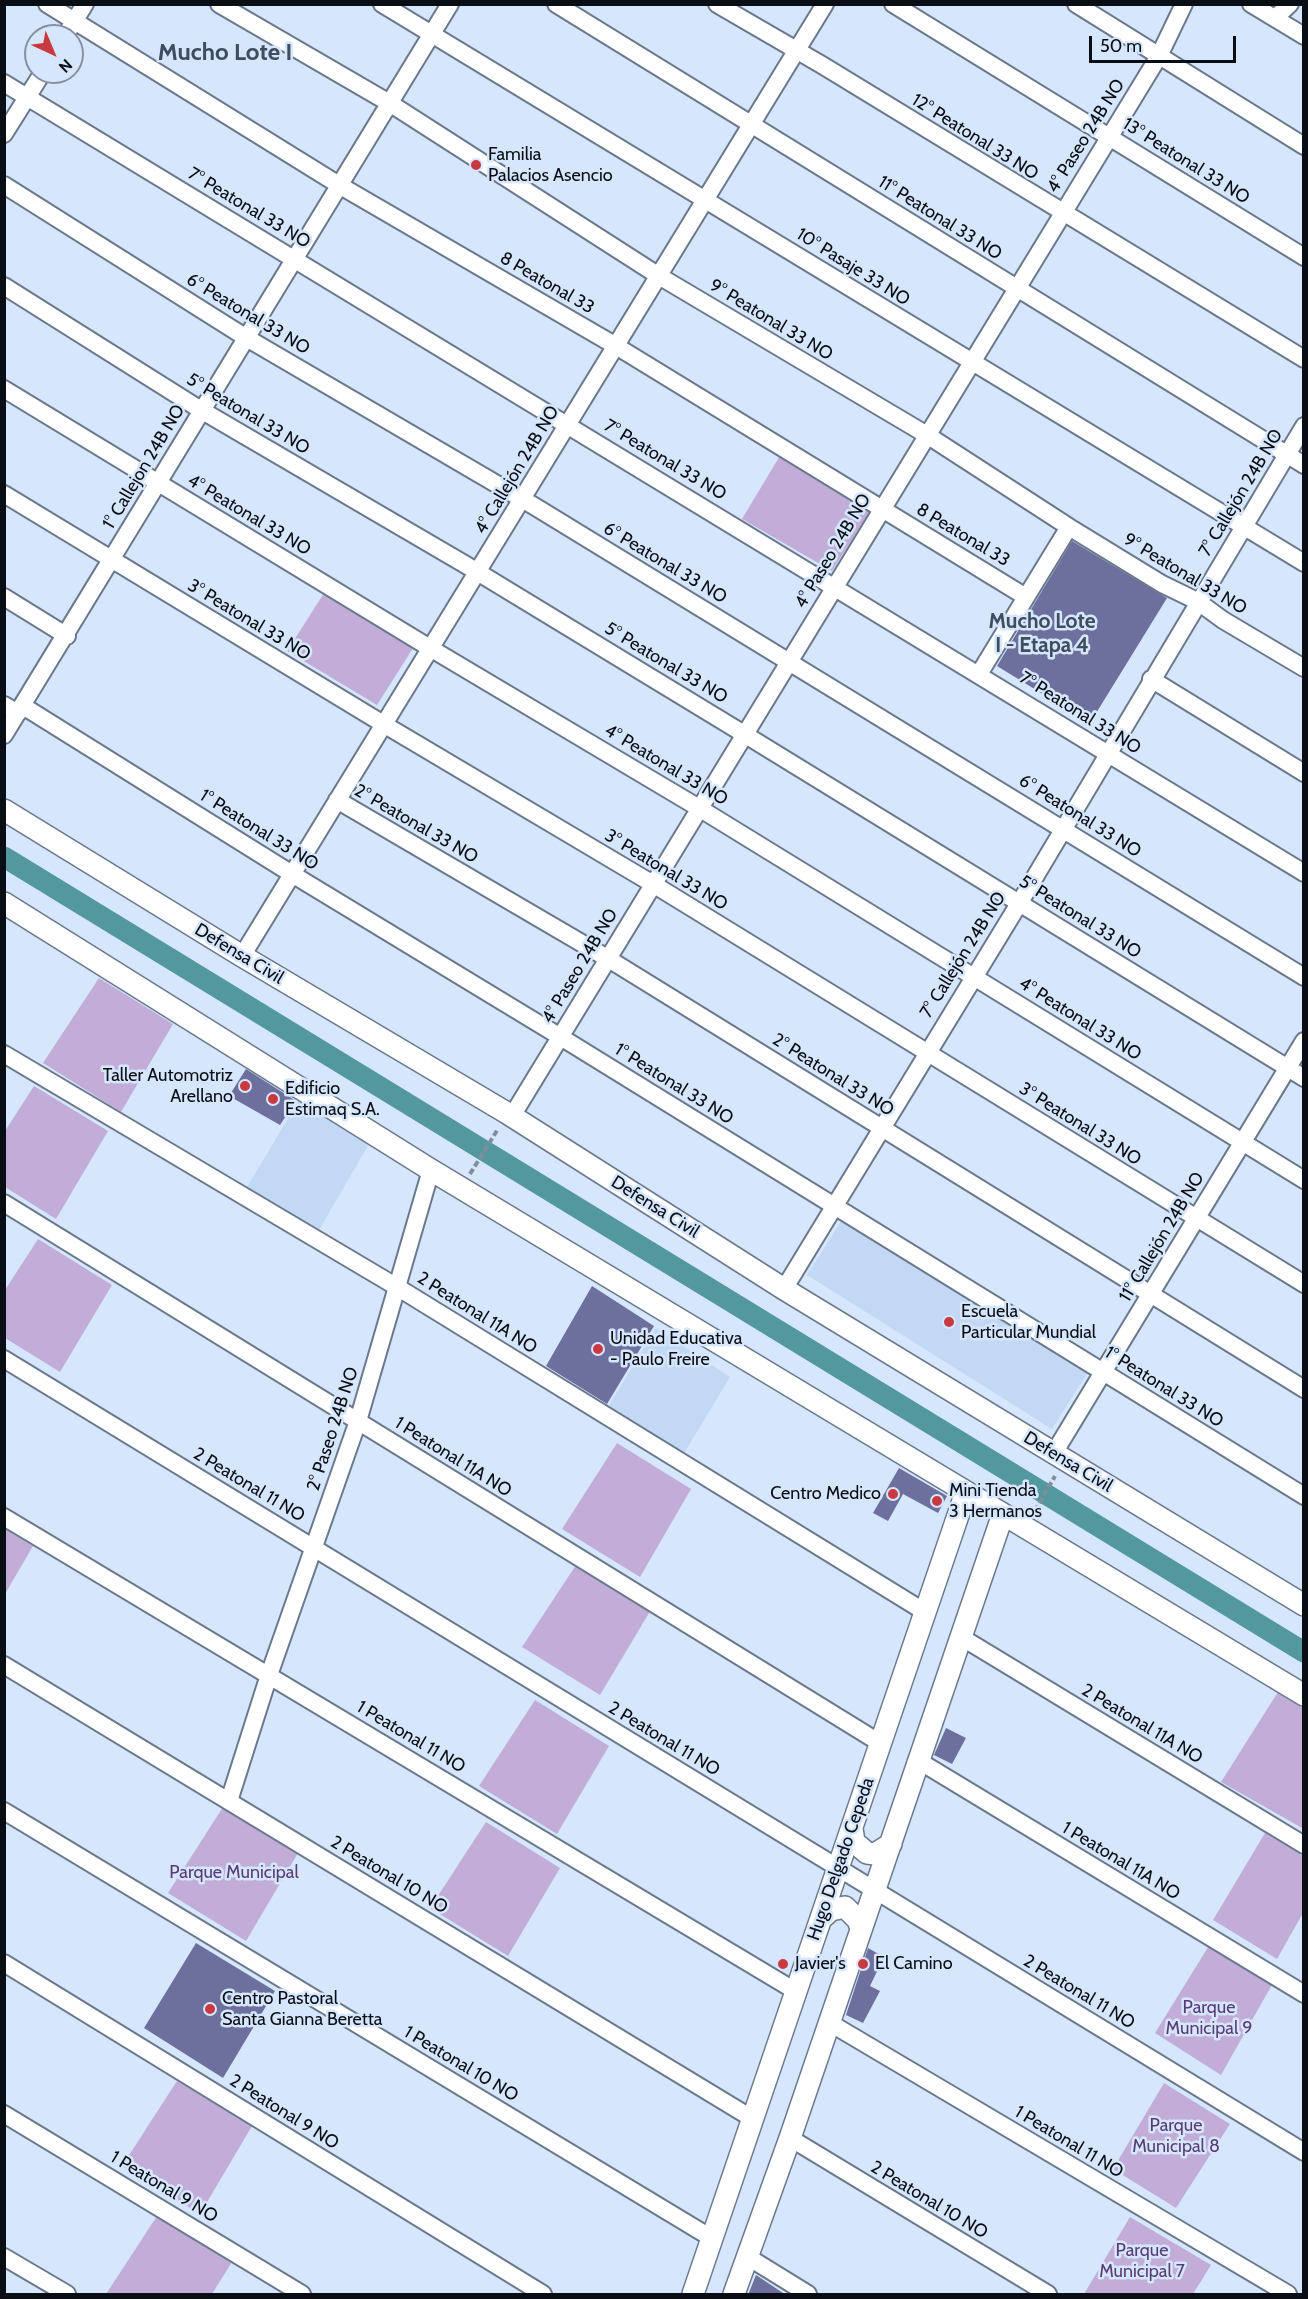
<!DOCTYPE html>
<html>
<head>
<meta charset="utf-8">
<style>
  body { margin:0 }
  #map { position:relative; width:1308px; height:2299px; overflow:hidden; background:#d6e7fd; font-family:Cabin,sans-serif }
  canvas { display:block }
  .frame { position:absolute; inset:0; border:6px solid #090e15; pointer-events:none }
  .north { position:absolute; left:24px; top:24px; width:60px; height:60px; box-sizing:border-box; background:#d6e7fd; border:2px solid #8490a0; border-radius:50%; rotate:136deg; font-size:16px; font-weight:700; line-height:24px; text-align:center; color:#090e15 }
  .north::after { content:''; display:block; margin:auto; width:21px; height:27px; background:#c93a40; clip-path:polygon(50% 0,100% 100%,50% 72%,0 100%) }
  .scale { position:absolute; left:1089px; top:36px; width:147px; height:27px; box-sizing:border-box; border:3px solid #090e15; border-top:0; padding-left:8px; font-size:18px; line-height:21px; white-space:nowrap; color:#090e15; -webkit-text-stroke:4px #d6e7fd; paint-order:stroke }
</style>
</head>
<body>
<div id="map">
<canvas width="1308" height="2299"></canvas>
<div class="frame"></div>
<div class="north">N</div>
<div class="scale">50 m</div>
</div>
<script>
const c = document.querySelector('canvas').getContext('2d');
c.lineJoin = 'round';
function fillPath(path, color) { c.fillStyle = color; c.fill(path, 'evenodd'); }
const poly = rows => new Path2D(rows.map(r => 'M' + r).join(''));
function stroke(path, color, width, dash) { c.strokeStyle = color; c.lineWidth = width; c.lineCap = dash ? 'butt' : 'round'; c.setLineDash(dash || []); c.stroke(path); }
function write(font, color, halo, rows, align = 'center') {
  c.font = font + ' Cabin,sans-serif'; c.lineWidth = 5; c.setLineDash([]); c.textBaseline = 'middle'; c.strokeStyle = halo; c.fillStyle = color; for (const [text, x, y, turn = 0] of rows) {
    c.save(); c.translate(x, y); c.rotate((+turn || 0) * Math.PI / 180); c.textAlign = isNaN(turn) ? turn : align; if (halo) c.strokeText(text, 0, 0); c.fillText(text, 0, 0); c.restore();
  }
}
fillPath(poly([
  [302,1095,372,1139,319,1230,247,1187],
  [845,1215,1090,1369,1052,1429,807,1275],
  [656,1328,730,1377,683,1455,606,1410]
]), '#c3d8f3');
fillPath(poly([
  [781,454,872,508,832,571,742,519],
  [326,590,415,645,377,705,287,651],
  [99,978,173,1024,121,1112,43,1063],
  [34,1086,108,1131,56,1219,5,1187,5,1131],
  [38,1239,112,1285,60,1372,5,1338,5,1290],
  [617,1443,691,1489,640,1577,562,1529],
  [5,1529,33,1546,5,1594],
  [578,1562,652,1608,600,1695,522,1647],
  [1278,1692,1303,1707,1302,1828,1221,1782],
  [535,1700,609,1746,557,1834,479,1786],
  [223,1807,298,1853,246,1941,168,1893],
  [486,1822,560,1868,508,1956,430,1908],
  [1265,1833,1303,1856,1303,1913,1277,1959,1213,1920],
  [1210,1944,1273,1983,1221,2075,1155,2033],
  [177,2081,252,2126,200,2214,122,2166],
  [1164,2083,1230,2124,1176,2208,1113,2169],
  [157,2216,232,2262,212,2294,106,2294],
  [1130,2217,1211,2265,1193,2294,1084,2294]
]), '#c1add7');
stroke(poly([
  [4,857,1304,1652]
]), '#54989f', 21);
fillPath(poly([
  [1072,541,1167,598,1090,723,997,666],
  [246,1069,296,1101,280,1125,229,1096],
  [592,1286,654,1326,607,1404,546,1366],
  [899,1468,947,1496,938,1513,903,1494,888,1521,873,1513],
  [946,1728,966,1738,952,1764,934,1755],
  [196,1943,275,1991,223,2078,144,2028],
  [868,1948,884,1957,870,1986,880,1991,863,2023,846,2015],
  [756,2275,786,2295,748,2295]
]), '#6d6f9c');
const minor = poly([
  [47,4,339,185,616,346,1026,597],
  [219,4,391,104,659,276,927,435,1069,527,1162,584,1197,601,1223,620,1304,668],
  [382,4,1304,563],
  [556,4,1304,465],
  [717,4,822,65,1304,359],
  [893,4,1304,257],
  [1076,4,1304,146],
  [1251,4,1304,36],
  [1275,18,1290,4],
  [65,36,85,4],
  [4,83,1304,873],
  [4,134,43,72],
  [4,185,245,337,534,506,1304,977],
  [4,286,201,410,466,565,744,734,1304,1078],
  [4,389,430,648,699,808,1304,1180],
  [4,494,385,725,653,884,1304,1284],
  [4,597,67,636],
  [979,674,1069,527],
  [1151,679,1304,773],
  [4,705,18,713],
  [23,706,292,874,559,1036,1304,1496],
  [4,735,450,4],
  [337,800,607,958,1304,1389],
  [242,956,825,4],
  [4,1054,397,1287,925,1612],
  [512,1116,1159,56,1184,4],
  [4,1203,880,1743],
  [784,1289,1020,902,1304,426],
  [4,1359,1304,2152],
  [1054,1453,1304,1041],
  [4,1517,797,1992],
  [961,1637,1304,1845],
  [4,1665,753,2119],
  [919,1761,1304,1994],
  [229,1801,269,1675,358,1421,431,1170],
  [4,1811,713,2239],
  [4,1963,543,2294],
  [830,2023,1288,2294],
  [4,2114,302,2294],
  [790,2138,1048,2294],
  [4,2257,67,2294],
  [748,2257,808,2294]
]);
const tertiary = poly([
  [4,810,242,956,507,1113,784,1289,1304,1605],
  [4,903,431,1170,1304,1695],
  [852,1828,854,1842,867,1853,875,1854,891,1844],
  [822,1918,831,1910,845,1907,858,1920,861,1929],
  [693,2294,966,1492],
  [734,2294,790,2138,1003,1514]
]);
stroke(minor, '#69788c', 20);
stroke(tertiary, '#69788c', 24);
stroke(poly([
  [470,1174,498,1129],
  [1035,1511,1055,1476]
]), '#818d9d', 4, [6, 3]);
stroke(minor, '#fff', 16);
stroke(tertiary, '#fff', 21);
for (const [x, y, r, color] of [
  [476,165,6,"#c93a40"],
  [245,1086,6,"#c93a40"],
  [273,1099,6,"#c93a40"],
  [949,1322,6,"#c93a40"],
  [598,1349,6,"#c93a40"],
  [893,1494,6,"#c93a40"],
  [937,1501,6,"#c93a40"],
  [783,1964,6,"#c93a40"],
  [863,1964,6,"#c93a40"],
  [210,2009,6,"#c93a40"]
]) { const dot = new Path2D(); dot.arc(x, y, r, 0, 2 * Math.PI); c.fillStyle = color; c.fill(dot); stroke(dot, '#d6e7fd', 2); }
write('18px', '#090e15', '#d6e7fd', [
  ["4° Paseo 24B NO",1086,136,-58],
  ["12° Peatonal 33 NO",975,137,32],
  ["13° Peatonal 33 NO",1186,161,32],
  ["7° Peatonal 33 NO",249,208,31],
  ["11° Peatonal 33 NO",940,218,32],
  ["10° Pasaje 33 NO",853,267,32],
  ["8 Peatonal 33",547,283,30],
  ["6° Peatonal 33 NO",248,314,31],
  ["9° Peatonal 33 NO",771,320,31],
  ["5° Peatonal 33 NO",248,414,31],
  ["7° Peatonal 33 NO",665,460,31],
  ["1° Callejon 24B NO",144,467,-59],
  ["4° Callejón 24B NO",517,470,-59],
  ["7° Callejón 24B NO",1241,493,-59],
  ["4° Peatonal 33 NO",249,515,31],
  ["8 Peatonal 33",963,535,31],
  ["4° Paseo 24B NO",833,551,-59],
  ["6° Peatonal 33 NO",665,563,31],
  ["9° Peatonal 33 NO",1185,574,31],
  ["3° Peatonal 33 NO",249,620,31],
  ["5° Peatonal 33 NO",666,663,31],
  ["7° Peatonal 33 NO",1080,713,32],
  ["4° Peatonal 33 NO",666,765,31],
  ["6° Peatonal 33 NO",1080,816,32],
  ["2° Peatonal 33 NO",416,824,30],
  ["1° Peatonal 33 NO",259,830,32],
  ["3° Peatonal 33 NO",666,870,31],
  ["5° Peatonal 33 NO",1080,917,32],
  ["Defensa Civil",239,954,31],
  ["7° Callejón 24B NO",963,955,-58],
  ["4° Paseo 24B NO",580,966,-59],
  ["4° Peatonal 33 NO",1080,1019,32],
  ["2° Peatonal 33 NO",833,1075,32],
  ["1° Peatonal 33 NO",674,1084,32],
  ["3° Peatonal 33 NO",1080,1124,32],
  ["Defensa Civil",655,1207,32],
  ["11° Callejón 24B NO",1162,1237,-59],
  ["2 Peatonal 11A NO",477,1313,32],
  ["1° Peatonal 33 NO",1164,1387,32],
  ["2° Paseo 24B NO",333,1429,-72],
  ["1 Peatonal 11A NO",453,1457,32],
  ["Defensa Civil",1068,1462,31],
  ["2 Peatonal 11 NO",249,1485,31],
  ["2 Peatonal 11A NO",1142,1724,31],
  ["1 Peatonal 11 NO",411,1737,31],
  ["2 Peatonal 11 NO",664,1739,31],
  ["Hugo Delgado Cepeda",841,1859,-71],
  ["1 Peatonal 11A NO",1121,1861,31],
  ["2 Peatonal 10 NO",389,1875,31],
  ["2 Peatonal 11 NO",1079,1992,31],
  ["1 Peatonal 10 NO",461,2064,31],
  ["2 Peatonal 9 NO",284,2112,32],
  ["1 Peatonal 11 NO",1069,2142,31],
  ["1 Peatonal 9 NO",164,2187,31],
  ["2 Peatonal 10 NO",929,2200,31]
]);
write('18px', '#090e15', '#d6e7fd', [
  ["Familia",488,155],
  ["Palacios Asencio",488,176],
  ["Taller Automotriz",233,1076,"right"],
  ["Arellano",233,1097,"right"],
  ["Edificio",285,1089],
  ["Estimaq S.A.",285,1110],
  ["Escuela",961,1312],
  ["Particular Mundial",961,1333],
  ["Unidad Educativa",610,1339],
  ["- Paulo Freire",610,1360],
  ["Mini Tienda",949,1491],
  ["3 Hermanos",949,1512],
  ["Centro Medico",881,1494,"right"],
  ["Javier's",795,1964],
  ["El Camino",875,1964],
  ["Centro Pastoral",222,1999],
  ["Santa Gianna Beretta",222,2020]
], 'left');
write('18px', '#5a3b76', '#d6e7fd', [
  ["Parque Municipal",234,1873],
  ["Parque",1209,2008],
  ["Municipal 9",1209,2029],
  ["Parque",1176,2126],
  ["Municipal 8",1176,2147],
  ["Parque",1142,2251],
  ["Municipal 7",1142,2272]
]);
write('bold 21px', '#3f4d5f', '#d6e7fd', [
  ["Mucho Lote",1042,622],
  ["I - Etapa 4",1042,646]
]);
write('bold 24px', '#3f4d5f', '#d6e7fd', [
  ["Mucho Lote I",225,53]
]);
</script>
</body>
</html>
